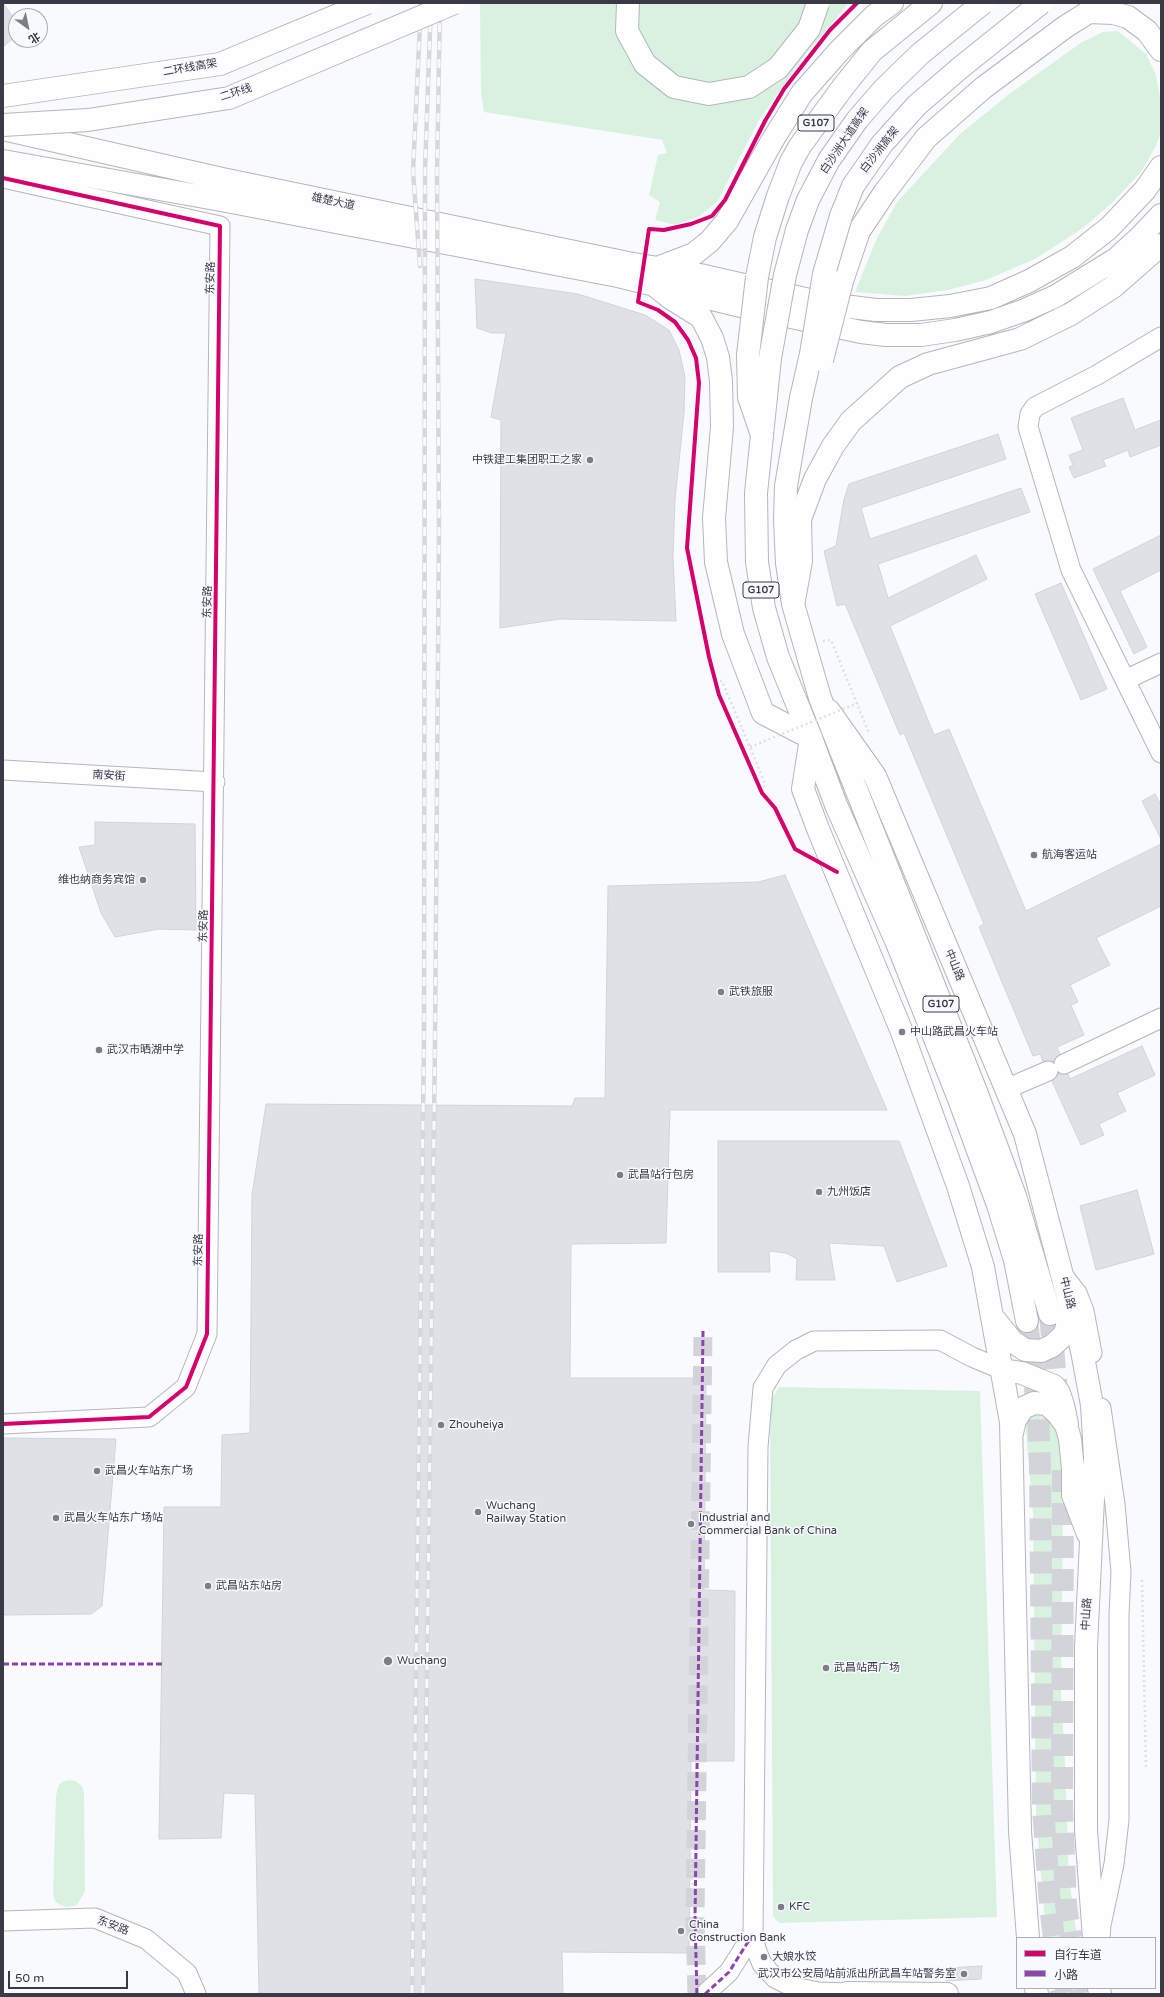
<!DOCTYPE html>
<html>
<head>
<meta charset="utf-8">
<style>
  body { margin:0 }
  #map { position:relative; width:1164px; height:1997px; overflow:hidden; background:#f9fafe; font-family:"Varela Round","Noto Sans SC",sans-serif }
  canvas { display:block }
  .frame { position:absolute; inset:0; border:4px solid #3a3a46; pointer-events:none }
  .legend { position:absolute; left:1016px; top:1937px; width:140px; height:52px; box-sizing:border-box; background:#f8f9ff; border:1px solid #acadb5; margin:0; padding:5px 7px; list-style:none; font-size:12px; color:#3a3a46 }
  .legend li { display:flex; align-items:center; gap:8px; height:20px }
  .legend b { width:20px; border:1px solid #acadb5 }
  .north { position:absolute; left:8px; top:8px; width:40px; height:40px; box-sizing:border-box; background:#f8f9ff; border:1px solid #acadb5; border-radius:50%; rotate:147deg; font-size:11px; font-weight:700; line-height:16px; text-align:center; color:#3a3a46 }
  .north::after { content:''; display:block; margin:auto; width:14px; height:18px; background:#7d7d86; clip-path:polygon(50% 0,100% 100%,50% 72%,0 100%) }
  .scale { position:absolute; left:8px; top:1971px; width:120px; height:18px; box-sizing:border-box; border:2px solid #3a3a46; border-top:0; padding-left:5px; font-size:12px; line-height:14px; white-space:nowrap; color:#3a3a46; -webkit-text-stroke:3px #f8f9ff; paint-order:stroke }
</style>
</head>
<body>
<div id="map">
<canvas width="1164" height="1997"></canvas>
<div class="frame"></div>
<ul class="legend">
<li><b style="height:5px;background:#d6006c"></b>自行车道</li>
<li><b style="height:5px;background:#8e44ad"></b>小路</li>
</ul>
<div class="north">北</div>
<div class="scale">50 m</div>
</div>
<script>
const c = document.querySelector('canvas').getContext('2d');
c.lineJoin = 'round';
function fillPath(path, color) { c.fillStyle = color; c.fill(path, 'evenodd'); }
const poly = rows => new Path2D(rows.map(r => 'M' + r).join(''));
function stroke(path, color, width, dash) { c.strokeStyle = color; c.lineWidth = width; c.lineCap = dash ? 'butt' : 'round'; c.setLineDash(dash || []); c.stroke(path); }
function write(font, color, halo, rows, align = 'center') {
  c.font = font + ' "Varela Round","Noto Sans SC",sans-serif'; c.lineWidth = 3; c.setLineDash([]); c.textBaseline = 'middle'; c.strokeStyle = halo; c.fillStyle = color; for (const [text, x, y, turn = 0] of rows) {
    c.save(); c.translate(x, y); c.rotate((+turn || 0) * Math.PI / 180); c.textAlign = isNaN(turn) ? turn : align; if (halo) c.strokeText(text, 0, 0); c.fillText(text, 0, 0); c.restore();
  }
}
fillPath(poly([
  [480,3,849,3,805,55,759,120,718,201,700,216,675,225,655,220,660,202,649,195,658,155,667,153,662,140,484,112,481,92],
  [1118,31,1146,54,1156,75,1161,103,1161,133,1155,148,1141,172,1113,202,1083,228,1035,259,986,280,948,290,905,296,855,292,877,238,897,202,960,134,1008,95,1082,42,1103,32],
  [779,1387,980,1391,997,1917,779,1923,773,1916,770,1402],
  [1030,1412,1052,1415,1060,1446,1063,1512,1061,1697,1065,1760,1069,1878,1077,1938,1047,1938,1045,1923,1036,1816,1033,1513,1026,1431,1026,1415],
  [69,1780,75,1781,82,1786,84,1794,85,1891,77,1905,68,1907,60,1905,55,1901,53,1894,56,1796,58,1786,62,1782],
  [1057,1988,1086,1988,1087,1994,1058,1994]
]), '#d9f2e0');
const building = poly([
  [3,3,16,21,16,36,3,47,3,3],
  [475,279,578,294,645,315,669,330,679,350,685,377,684,413,675,500,673,556,676,621,560,619,500,628,501,420,491,417,506,333,492,333,477,328,475,279],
  [1123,398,1135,430,1161,420,1161,445,1130,457,1128,450,1103,460,1106,466,1074,478,1069,467,1073,465,1069,455,1083,450,1071,418,1123,398],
  [998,434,1006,459,861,508,870,539,1021,488,1030,512,878,564,888,598,976,555,987,579,890,626,934,735,949,729,1026,911,1161,844,1161,906,1096,938,1110,965,1070,985,1078,1002,1071,1005,1084,1035,1057,1047,1060,1054,1053,1062,1043,1061,1040,1054,1033,1056,979,927,984,924,904,733,900,735,845,604,837,606,824,551,836,546,844,499,849,484,998,434],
  [1161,535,1161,570,1120,591,1147,647,1134,654,1093,569,1161,535],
  [1061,583,1107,689,1081,700,1035,594,1061,583],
  [1155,794,1161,805,1161,839,1142,801,1155,794],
  [95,822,195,824,196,930,159,929,115,937,101,913,79,847,95,845,95,822],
  [785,875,887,1110,670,1110,666,1243,571,1244,570,1378,706,1378,704,1590,735,1591,734,1761,691,1761,689,1953,562,1952,563,1994,259,1994,255,1794,224,1793,221,1838,159,1839,164,1507,221,1507,222,1435,250,1433,252,1195,266,1104,572,1106,575,1098,605,1098,608,886,758,882,785,875],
  [1142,1046,1155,1075,1117,1093,1126,1111,1099,1124,1104,1135,1081,1145,1052,1081,1059,1073,1068,1074,1070,1079,1142,1046],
  [718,1141,899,1141,947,1266,897,1282,884,1246,829,1243,835,1280,796,1280,797,1259,786,1253,769,1251,770,1272,718,1272,718,1141],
  [1137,1190,1154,1254,1096,1270,1080,1206,1137,1190],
  [3,1438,116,1439,102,1606,91,1614,3,1615,3,1438],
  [982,1966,981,1979,946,1981,947,1968,982,1966]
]);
fillPath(building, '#e0e0e7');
stroke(building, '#d2d3da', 1);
stroke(poly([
  [697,1994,695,1920,703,1331]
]), '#d3d4d9', 19, [19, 10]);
stroke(poly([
  [1050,1314,1058,1403],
  [1027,1321,1038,1414,1040,1464,1043,1808,1050,1905,1054,1938],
  [1063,1470,1062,1808,1066,1905,1071,1938],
  [1060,1988,1062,1994],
  [1079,1988,1081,1994]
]), '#d3d4d9', 22, [22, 11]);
const minor = poly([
  [3,178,220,226,207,1334,186,1387,149,1417,3,1424],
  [1161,337,1097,375,1035,407,1030,414,1028,427,1071,570,1161,753],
  [1125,680,1161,663],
  [3,770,215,782],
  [1064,1064,1161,1018],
  [1006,1089,1048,1071],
  [1066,1279,1077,1293,1084,1311,1092,1353],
  [3,1921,95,1918,146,1939,187,1973,196,1994],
  [1100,1938,1101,1925,1114,1864,1119,1820,1119,1615,1121,1572,1115,1504,1101,1408],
  [847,1993,819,1992,793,1987,775,1978,762,1964,756,1949,753,1934,758,1447,763,1388,777,1365,796,1350,814,1341,940,1340,972,1357,1003,1370],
  [705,1994,729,1972,753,1934]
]);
const major = poly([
  [1089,12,1113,13,1128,17,1147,31,1161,50],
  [3,129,222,179,628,263,700,275,827,304,876,310,911,310,950,306,991,298,1029,281,1072,257,1109,228,1145,190,1161,167],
  [3,161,221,200,618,276,745,307,861,332,886,335,921,335,955,330,991,322,1025,310,1056,296,1116,259,1140,237,1161,215],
  [660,267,694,254,710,241,727,221,772,141,802,93,840,50,874,16,892,3],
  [757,277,765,237,778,196,791,162,800,146,843,87,872,51,931,3],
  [842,281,859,231,885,192,926,138,983,88,1065,27,1103,3],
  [654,285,672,299,701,317,712,338,718,357,721,381,722,427,714,518,716,562,733,634,763,713,811,738,803,789,818,829,902,1032,958,1186,983,1267,1011,1422,1020,1831,1028,1938],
  [748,355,749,397,762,435],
  [794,600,801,561,800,519,815,479,833,446,851,421,900,377,928,364,1020,339,1071,314,1113,287,1161,245],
  [829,711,875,776,1025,1134,1082,1351,1092,1405,1095,1457,1086,1647,1086,1830,1094,1938],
  [995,1320,1012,1341,1025,1350,1041,1351,1052,1346,1065,1334,1069,1317,1069,1308],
  [1003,1370,1022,1373,1054,1386,1059,1393,1063,1405,1067,1424],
  [1012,1433,1015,1420,1023,1408,1034,1403,1047,1404,1057,1413,1066,1425,1070,1439,1073,1469,1073,1495,1088,1534],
  [1036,1988,1037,1994],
  [1099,1988,1100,1994],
  [847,1993,947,1994]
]);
const highway = poly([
  [811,354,801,398,786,486,785,520,787,563,793,604,820,698,977,1094,1015,1196,1050,1314],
  [770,358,756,493,757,562,764,608,778,657,811,738,836,805,897,943,959,1099,998,1205,1015,1260,1027,1321]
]);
stroke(minor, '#b5b6bd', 21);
stroke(major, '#b5b6bd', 24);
stroke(highway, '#b5b6bd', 24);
stroke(poly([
  [823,641,831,640,869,733],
  [715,681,722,681,750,747,765,784,762,793],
  [1142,1580,1146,1769],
  [690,1848,695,1920]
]), '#dfe0e1', 2.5, [2, 3]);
stroke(minor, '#fefeff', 19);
stroke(major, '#fefeff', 22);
stroke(highway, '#fefeff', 22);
const rail = poly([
  [420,266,413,172,421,3],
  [412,1994,424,1041,425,170,431,3],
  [423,1994,435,1041,439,531,437,174,440,3]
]);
stroke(rail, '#d6d7d9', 4.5);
stroke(rail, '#f8f9ff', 3, [9]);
const majorBridge = poly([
  [748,355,757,277],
  [822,360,842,281]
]);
const highwayBridge = poly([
  [628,3,627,31,645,64,674,87,709,94,749,87,778,68,809,29,818,3],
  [3,96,220,64,367,3],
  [3,125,88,120,229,98,454,3],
  [811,354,824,274,841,216,853,186,882,144,917,105,960,68,1041,3],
  [770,358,785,275,797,230,808,200,829,160,857,120,883,90,920,54,983,3]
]);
stroke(majorBridge, '#b5b6bd', 24, []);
stroke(highwayBridge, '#b5b6bd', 24, []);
stroke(poly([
  [750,747,858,703]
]), '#dfe0e1', 2.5, [2, 3]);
stroke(majorBridge, '#fefeff', 22);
stroke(highwayBridge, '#fefeff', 22);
stroke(poly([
  [3,1664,162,1664],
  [697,1994,695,1920,703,1331],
  [705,1994,729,1972,753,1934]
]), '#8e44ad', 3, [6, 3]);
stroke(poly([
  [3,178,220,226,207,1334,186,1387,149,1417,3,1424],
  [837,872,795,849,775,808,762,793,719,695,709,657,687,548,699,383,696,358,688,340,675,322,658,310,638,302,649,229,664,230,691,224,712,216,725,200,765,121,784,89,830,30,857,3]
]), '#d6006c', 4);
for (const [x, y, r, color] of [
  [590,460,4,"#7d7d86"],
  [1034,855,4,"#7d7d86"],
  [143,880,4,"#7d7d86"],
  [721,992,4,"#7d7d86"],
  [902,1032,4,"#7d7d86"],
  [99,1050,4,"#7d7d86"],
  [620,1175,4,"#7d7d86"],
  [819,1192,4,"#7d7d86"],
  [441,1425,4,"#7d7d86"],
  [97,1471,4,"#7d7d86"],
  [478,1512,4,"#7d7d86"],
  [56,1518,4,"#7d7d86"],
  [691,1524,4,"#7d7d86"],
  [208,1586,4,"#7d7d86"],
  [388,1661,5,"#7d7d86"],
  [826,1668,4,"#7d7d86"],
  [781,1907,4,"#7d7d86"],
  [681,1931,4,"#7d7d86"],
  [764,1957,4,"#7d7d86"],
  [964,1974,4,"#7d7d86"]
]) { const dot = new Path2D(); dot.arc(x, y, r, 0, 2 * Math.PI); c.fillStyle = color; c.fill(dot); stroke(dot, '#f8f9ff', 1.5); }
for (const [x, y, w] of [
  [816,123,36],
  [761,590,36],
  [941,1004,36]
]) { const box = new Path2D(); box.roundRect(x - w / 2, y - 8, w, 16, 3); c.fillStyle = '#f8f9ff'; c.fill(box); stroke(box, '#3a3a46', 1); }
write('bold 10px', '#3a3a46', null, [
  ["G107",816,123],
  ["G107",761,590],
  ["G107",941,1004]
]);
write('11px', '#3a3a46', '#f8f9ff', [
  ["二环线高架",190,68,-10],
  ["二环线",236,93,-18],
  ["白沙洲大道高架",845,141,-56],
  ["白沙洲高架",880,150,-52],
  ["雄楚大道",333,202,12],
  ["东安路",211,278,-89],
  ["东安路",208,602,-89],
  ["南安街",109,776,3],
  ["东安路",204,926,-89],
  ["中山路",954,965,67],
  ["东安路",199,1250,-89],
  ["中山路",1067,1293,76],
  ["中山路",1087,1614,-87],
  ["东安路",113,1926,21]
]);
write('11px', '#3a3a46', '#f8f9ff', [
  ["中铁建工集团职工之家",582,460,"right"],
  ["航海客运站",1042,855],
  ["维也纳商务宾馆",135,880,"right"],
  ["武铁旅服",729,992],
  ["中山路武昌火车站",910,1032],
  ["武汉市晒湖中学",107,1050],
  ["武昌站行包房",628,1175],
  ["九州饭店",827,1192],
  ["Zhouheiya",449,1425],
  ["武昌火车站东广场",105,1471],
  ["Wuchang",486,1506],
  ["Railway Station",486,1519],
  ["武昌火车站东广场站",64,1518],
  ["Industrial and",699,1518],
  ["Commercial Bank of China",699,1531],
  ["武昌站东站房",216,1586],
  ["Wuchang",397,1661],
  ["武昌站西广场",834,1668],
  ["KFC",789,1907],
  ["China",689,1925],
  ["Construction Bank",689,1938],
  ["大娘水饺",772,1957],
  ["武汉市公安局站前派出所武昌车站警务室",956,1974,"right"]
], 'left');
</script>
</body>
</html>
